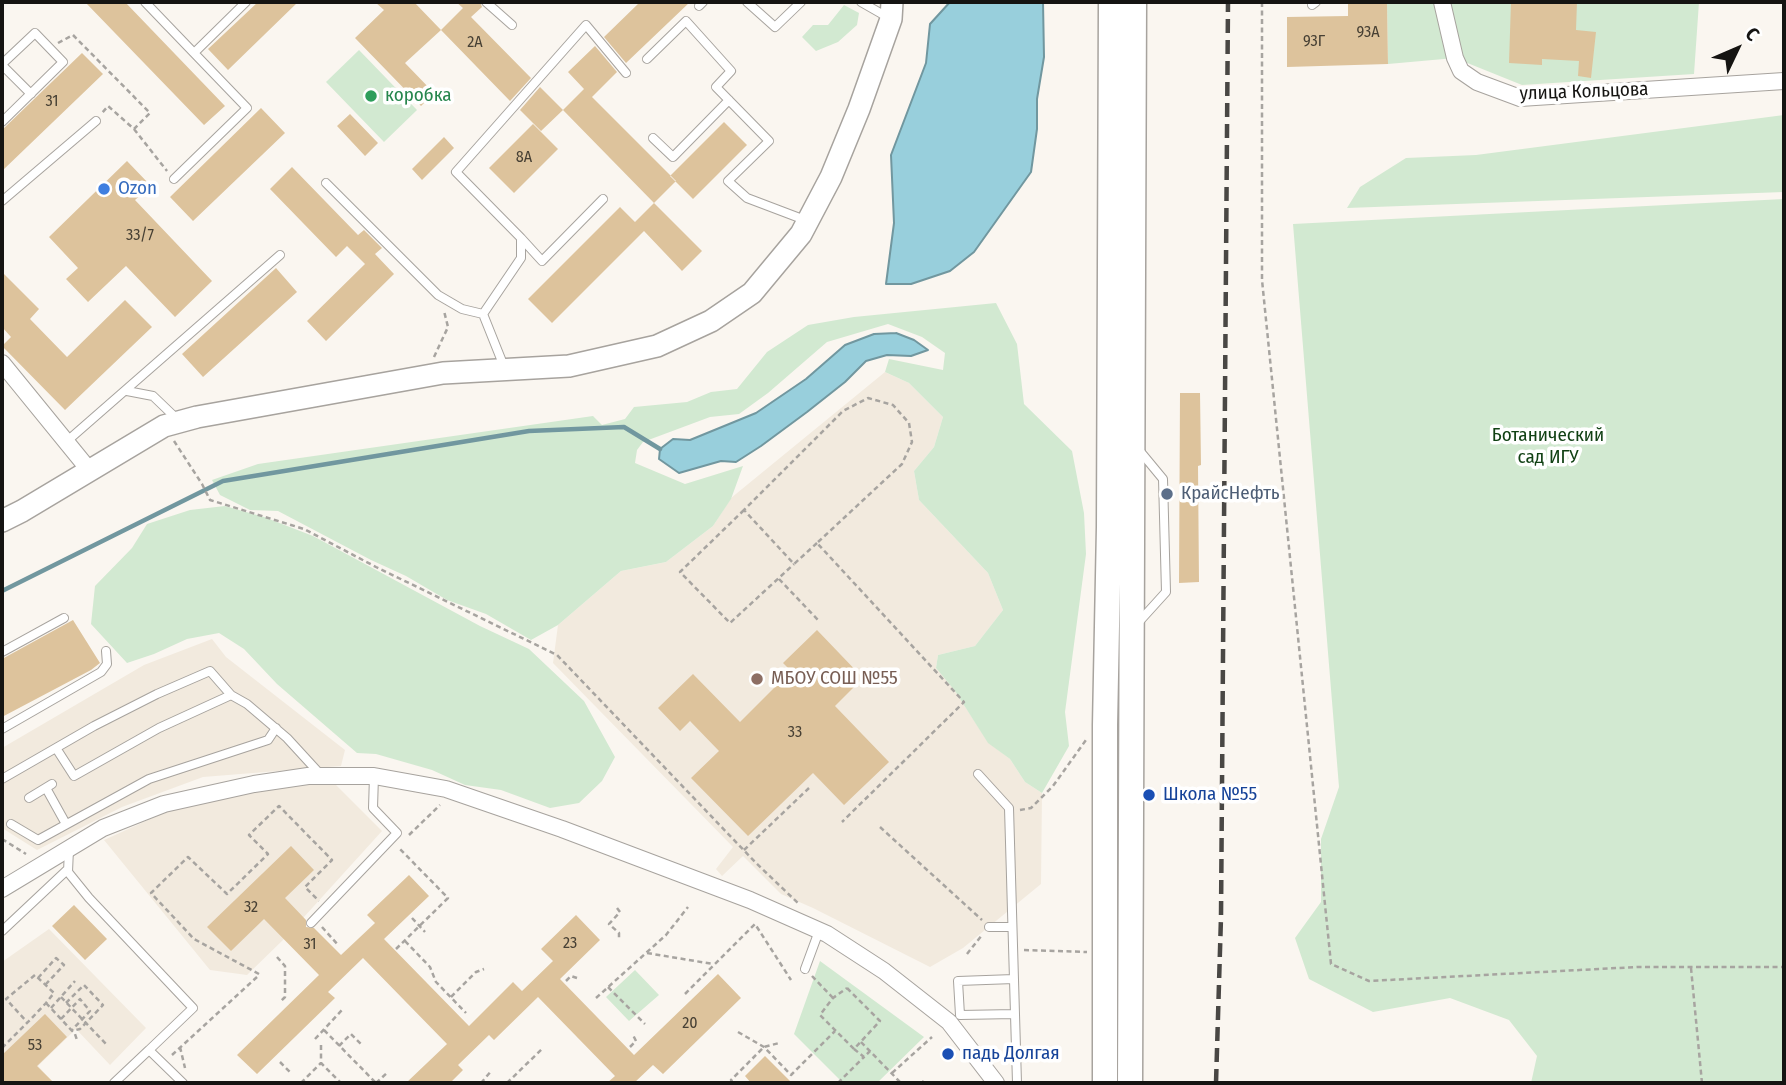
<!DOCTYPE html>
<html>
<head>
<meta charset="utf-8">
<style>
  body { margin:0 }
  #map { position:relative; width:1786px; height:1085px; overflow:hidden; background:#faf6f0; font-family:"Fira Sans Condensed",sans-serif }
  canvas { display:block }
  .frame { position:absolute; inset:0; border:4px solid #151412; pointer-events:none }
  .north { position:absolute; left:1702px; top:14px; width:70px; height:70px; -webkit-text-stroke:5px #fff; paint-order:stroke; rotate:46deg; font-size:19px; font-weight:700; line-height:28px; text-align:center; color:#151412 }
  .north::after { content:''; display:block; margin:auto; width:24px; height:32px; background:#151412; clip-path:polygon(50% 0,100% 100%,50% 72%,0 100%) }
</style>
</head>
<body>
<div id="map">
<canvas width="1786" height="1085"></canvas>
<div class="frame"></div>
<div class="north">С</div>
</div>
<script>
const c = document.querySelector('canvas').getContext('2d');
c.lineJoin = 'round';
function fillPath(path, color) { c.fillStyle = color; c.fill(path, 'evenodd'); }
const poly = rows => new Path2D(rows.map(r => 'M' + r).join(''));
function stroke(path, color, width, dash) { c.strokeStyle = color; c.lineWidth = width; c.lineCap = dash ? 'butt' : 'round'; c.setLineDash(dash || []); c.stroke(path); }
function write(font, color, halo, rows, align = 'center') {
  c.font = font + ' "Fira Sans Condensed",sans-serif'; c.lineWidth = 7; c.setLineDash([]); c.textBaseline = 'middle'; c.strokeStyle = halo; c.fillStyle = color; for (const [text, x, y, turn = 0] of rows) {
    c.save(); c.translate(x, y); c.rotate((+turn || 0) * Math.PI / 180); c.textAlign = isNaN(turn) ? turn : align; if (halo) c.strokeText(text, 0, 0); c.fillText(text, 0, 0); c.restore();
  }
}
fillPath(poly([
  [885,372,909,383,943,417,934,447,914,471,919,500,988,573,1003,610,975,646,938,655,936,668,955,691,988,742,1010,759,1025,782,1042,793,1041,884,963,948,930,967,813,908,781,894,743,856,722,876,716,869,733,847,553,663,558,625,621,571,666,562,713,526,731,498],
  [212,639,226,657,345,750,341,766,203,777,122,807,37,850,2,828,2,748,144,665],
  [335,784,382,831,284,939,247,975,210,970,104,840,168,811,236,794,290,785],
  [49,929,146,1028,110,1065,76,1029,38,1066,54,1083,2,1083,2,962]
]), '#f2eade');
fillPath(poly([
  [1387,2,1699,2,1694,74,1522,85,1455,58,1388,64],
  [844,5,859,13,857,25,838,42,816,51,802,37,813,25,828,25],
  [359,50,417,110,384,142,326,82],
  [1784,115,1784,192,1347,208,1360,187,1406,158,1476,155],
  [1784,199,1784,1083,1531,1083,1537,1056,1509,1020,1450,998,1373,1012,1309,979,1295,938,1321,902,1321,839,1339,787,1293,224],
  [996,303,1017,344,1024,404,1072,451,1084,513,1086,554,1065,712,1069,746,1042,793,1025,782,1010,759,988,743,955,691,936,668,938,655,975,646,1003,610,988,573,919,500,914,471,934,447,943,417,909,383,885,372,889,359,943,370,945,353,922,337,888,324,827,342,768,393,739,414,710,417,643,442,637,450,635,463,685,484,743,466,731,499,713,526,666,562,621,571,558,625,531,640,486,614,447,600,406,576,371,560,278,511,250,510,220,495,212,480,258,464,593,416,602,425,625,419,634,407,687,402,711,392,737,389,767,352,808,325,854,317],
  [225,506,264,517,313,536,480,626,529,649,584,701,615,757,602,781,579,803,550,808,501,790,465,785,432,770,376,754,357,753,277,684,244,649,219,633,187,639,154,654,127,663,91,624,95,586,132,548,147,524,190,510],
  [820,961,924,1037,877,1083,843,1083,794,1034],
  [635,970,659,995,629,1021,606,997]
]), '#d2e9d1');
const water = poly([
  [950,2,1043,2,1044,57,1037,99,1037,129,1031,172,974,252,950,271,911,284,886,284,894,223,891,155,926,63,930,24,950,2],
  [896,333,914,340,928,350,911,356,887,355,866,361,845,382,807,412,761,446,736,462,721,461,679,473,659,459,660,449,673,439,690,440,756,413,806,379,845,345,874,334,896,333]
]);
fillPath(water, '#98cfdc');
stroke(water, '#71979f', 2);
stroke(poly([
  [2,591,223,481,529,431,624,427,660,449]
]), '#71979f', 4.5);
fillPath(poly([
  [85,2,125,2,225,106,204,125],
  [258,2,298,2,228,70,208,49],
  [375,2,414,2,441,30,405,63,434,93,421,106,355,38,384,10],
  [456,2,480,2,482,7,471,17,531,78,510,101,441,30,463,8],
  [640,2,690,2,626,63,604,37],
  [1348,2,1387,2,1388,64,1287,67,1287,17,1348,16],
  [1511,2,1577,2,1576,30,1596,32,1591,78,1578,76,1579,61,1542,59,1542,65,1509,63],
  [595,46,617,72,592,97,676,181,654,203,563,110,584,89,568,72],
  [82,53,103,74,2,171,2,130],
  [540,87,563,110,541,131,520,110],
  [261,108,285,133,193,221,170,197],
  [350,114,378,143,365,156,337,126],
  [724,122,747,145,693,199,670,176],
  [533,124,558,149,514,193,489,168],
  [444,137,454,148,422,180,412,169],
  [127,161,151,186,135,200,212,281,175,317,126,266,88,302,66,279,78,268,49,237],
  [292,167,358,235,364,230,382,248,375,254,394,274,326,341,307,321,365,264,347,246,336,257,270,189],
  [654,203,702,251,682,271,644,231,552,323,528,299,620,207,635,222],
  [276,268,297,292,203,377,182,354],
  [2,272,39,309,30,319,67,357,125,300,152,327,65,410,2,346,11,337,2,327],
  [1180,393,1200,393,1201,465,1198,466,1199,582,1179,583],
  [73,620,100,663,91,670,2,717,2,659],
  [817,630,863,678,835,706,889,762,844,805,813,773,748,836,691,778,719,751,690,721,680,731,658,708,693,674,740,722,791,671,783,663],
  [291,846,314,870,285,898,306,920,306,927,314,928,341,955,375,923,367,915,409,875,429,896,384,939,469,1026,513,982,522,991,553,961,541,949,576,915,600,940,560,979,634,1055,718,974,741,998,663,1074,653,1065,634,1083,607,1083,615,1076,538,997,494,1040,489,1035,458,1065,463,1070,450,1083,406,1083,447,1044,363,958,328,992,335,998,257,1074,237,1055,319,975,264,919,231,951,207,927],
  [74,905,107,939,85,960,52,926],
  [45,1014,67,1037,37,1066,54,1083,2,1083,2,1055],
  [765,1056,792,1083,751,1083,745,1076]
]), '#ddc39c');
const lane = poly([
  [145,2,194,53,246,2],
  [486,2,512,25],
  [747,2,775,27,801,2],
  [861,2,889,18],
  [1312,5,1316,2],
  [699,6,703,2],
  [647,59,686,21,731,71,716,87,769,141,728,181,747,198,805,220],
  [2,64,35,33,63,62,2,122],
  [2,65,31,94],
  [653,138,673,157,729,100],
  [174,179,247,108,194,53],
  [326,183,438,295,462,309,483,314,505,369],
  [2,201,96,121],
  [521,238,542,261,603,199],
  [483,314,521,258,521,238,456,172,586,25,626,73],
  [127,391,153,396,177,419],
  [66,442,280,255],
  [1137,624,1166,592,1163,479,1139,450],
  [2,652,64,618],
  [2,729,101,672,107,664,106,651],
  [56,748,74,776,159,728,231,695],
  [978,774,1009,808,1017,1083],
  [2,779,94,726,157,694,210,671,231,695,247,704,287,738,320,774],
  [46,788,66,824],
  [29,798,52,784],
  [11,824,38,840,149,779,268,740,276,728],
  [69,849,68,872,89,898,193,1008,149,1050,183,1083],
  [311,923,397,833,373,808,374,776],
  [989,927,1012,927],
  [2,931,67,870],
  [805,969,819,931],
  [1014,979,958,981,960,1015,1015,1014],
  [114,1083,149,1050]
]);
const street = poly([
  [1442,2,1455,58,1461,71,1477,82,1520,98,1784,81],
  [2,363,90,471],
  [2,889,103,828,164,804,254,784,308,776,374,776,446,789,562,829,750,900,827,934,884,971,949,1022,996,1083]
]);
const secondary = poly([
  [2,521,22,511,164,426,197,417,443,373,569,366,657,346,711,321,752,293,801,234,831,177,859,109,891,19,892,2]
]);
const primary = poly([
  [1105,1083,1105,725,1109,527,1111,2],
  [1130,1083,1134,2]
]);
stroke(lane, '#a7a39e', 10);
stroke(street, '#a7a39e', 18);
stroke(secondary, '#a7a39e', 24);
stroke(primary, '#a7a39e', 27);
stroke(poly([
  [1262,2,1262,280,1331,964,1369,981,1637,967,1784,967],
  [58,43,73,35,150,113,134,129,108,106,102,113],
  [134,129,167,171],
  [434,357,448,327,444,311],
  [174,441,202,484,210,500,304,529,376,567,557,655,756,863,799,904],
  [744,510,680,572,730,623,794,564],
  [817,543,794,564,744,510,843,411,868,398,893,405,909,423,912,442,902,464,817,543,964,702,842,822],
  [779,579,818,620],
  [1020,810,1031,808,1053,786,1086,740],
  [880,827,982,920],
  [409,835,440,805],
  [2,839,26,854],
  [744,850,809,788],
  [617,908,620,912,609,924,619,933,619,938],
  [412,918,425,932],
  [322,927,339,946],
  [405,941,430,967,436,982,466,1013],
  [396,949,448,898,398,847],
  [1024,950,1087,952],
  [647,953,713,964],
  [967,954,982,935],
  [277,957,285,966,285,997,280,1002],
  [1691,968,1702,1083],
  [259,974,194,939,151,893,188,857,227,894,268,854,249,835,279,806,332,860,305,887,319,901],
  [812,976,833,998],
  [38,978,56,958,64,965,46,984],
  [566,981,571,976,577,978],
  [608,987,645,1024],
  [847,988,880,1021,854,1049,820,1015,833,998,847,988],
  [685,994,755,924,791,980],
  [61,997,107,1045],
  [451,997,476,972,484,969],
  [596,998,666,935,688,907],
  [46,1003,75,1034,77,1040],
  [66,1003,84,985,103,1005,80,1029,72,1031],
  [51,1008,75,981],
  [61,1019,80,999,90,1011,72,1030],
  [324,1030,376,1083],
  [738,1032,764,1047,791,1075,835,1031],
  [315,1039,342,1010],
  [861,1042,901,1083],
  [321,1045,321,1063,341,1083],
  [339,1046,351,1034,361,1044],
  [180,1047,185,1068],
  [630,1047,636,1041,633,1035],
  [2,1048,30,1020,46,1003,54,993,35,975,6,999,27,1022],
  [854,1049,864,1057,870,1051],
  [172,1055,257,977],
  [280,1062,292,1074],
  [892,1073,932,1037],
  [922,1081,924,1083],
  [301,1083,321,1063],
  [376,1083,388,1072],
  [481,1083,492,1070],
  [507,1083,543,1048],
  [733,1083,731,1080,764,1047,779,1043],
  [838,1083,864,1057]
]), '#a7a4a0', 2.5, [5, 3.5]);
stroke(lane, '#fff', 8);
stroke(street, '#fff', 16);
stroke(secondary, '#fff', 21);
stroke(primary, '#fff', 24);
stroke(poly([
  [1216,1083,1221,917,1228,2]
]), '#494744', 4.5, [14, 7]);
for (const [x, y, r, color] of [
  [371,96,7,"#2e9e5b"],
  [104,189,7,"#3f7fe0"],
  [1167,494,7,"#5c6f8a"],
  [757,679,7,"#8d6e63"],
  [1149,795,7,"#1a4fb4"],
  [948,1054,7,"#1a4fb4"]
]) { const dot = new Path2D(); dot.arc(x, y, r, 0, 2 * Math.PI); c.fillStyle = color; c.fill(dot); stroke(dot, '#fff', 2.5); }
write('16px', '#474034', null, [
  ["93А",1368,33],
  ["93Г",1314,42],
  ["2А",475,43],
  ["31",52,102],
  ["8А",524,158],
  ["33/7",140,236],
  ["33",795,733],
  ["32",251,908],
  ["23",570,944],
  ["31",310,945],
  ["20",690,1024],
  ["53",35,1046]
]);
write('19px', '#151412', '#fff', [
  ["улица Кольцова",1584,92,-2]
]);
write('19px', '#27864d', '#fff', [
  ["коробка",385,96]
], 'left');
write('19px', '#366cbe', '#fff', [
  ["Ozon",118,189]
], 'left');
write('19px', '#114114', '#fff', [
  ["Ботанический",1548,436],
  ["сад ИГУ",1548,458]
]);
write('19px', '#4e5e75', '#fff', [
  ["КрайсНефть",1181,494]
], 'left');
write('19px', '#785e54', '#fff', [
  ["МБОУ СОШ №55",771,679]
], 'left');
write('19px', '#164399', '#fff', [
  ["Школа №55",1163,795],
  ["падь Долгая",962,1054]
], 'left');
</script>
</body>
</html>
